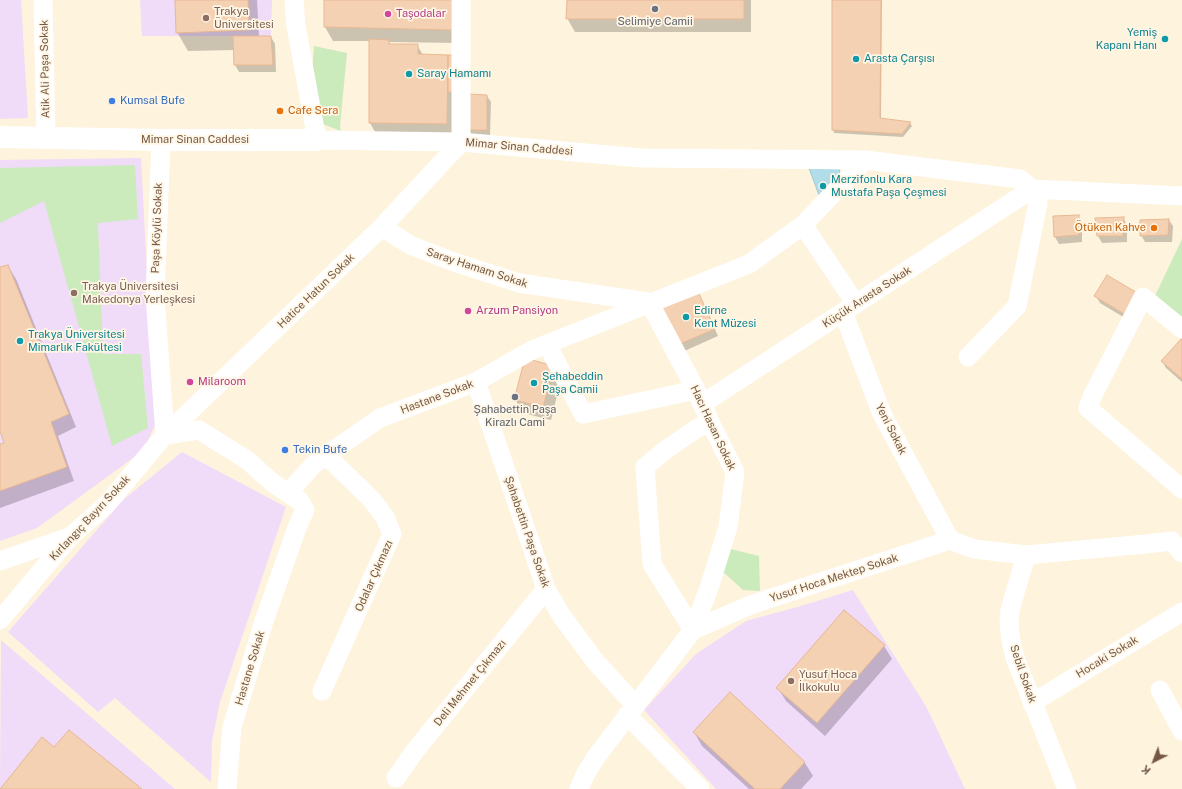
<!DOCTYPE html>
<html>
<head>
<meta charset="utf-8">
<style>
  body { margin:0 }
  #map { position:relative; width:1182px; height:789px; overflow:hidden; background:#fef3dd; font-family:"Public Sans",sans-serif }
  canvas { display:block }
  .north { position:absolute; left:1134px; top:741px; width:40px; height:40px; -webkit-text-stroke:3px #fff6e5; paint-order:stroke; rotate:222deg; font-size:11px; font-weight:700; line-height:16px; text-align:center; color:#745845 }
  .north::after { content:''; display:block; margin:auto; width:14px; height:18px; background:#745845; clip-path:polygon(50% 0,100% 100%,50% 72%,0 100%) }
</style>
</head>
<body>
<div id="map">
<canvas width="1182" height="789"></canvas>
<div class="north">K</div>
</div>
<script>
const c = document.querySelector('canvas').getContext('2d');
c.lineJoin = 'round';
function fillPath(path, color) { c.fillStyle = color; c.fill(path, 'evenodd'); }
const poly = rows => new Path2D(rows.map(r => 'M' + r).join(''));
function stroke(path, color, width, dash) { c.strokeStyle = color; c.lineWidth = width; c.lineCap = dash ? 'butt' : 'round'; c.setLineDash(dash || []); c.stroke(path); }
function write(font, color, halo, rows, align = 'center') {
  c.font = font + ' "Public Sans",sans-serif'; c.lineWidth = 3.5; c.setLineDash([]); c.textBaseline = 'middle'; c.strokeStyle = halo; c.fillStyle = color; for (const [text, x, y, turn = 0] of rows) {
    c.save(); c.translate(x, y); c.rotate((+turn || 0) * Math.PI / 180); c.textAlign = isNaN(turn) ? turn : align; if (halo) c.strokeText(text, 0, 0); c.fillText(text, 0, 0); c.restore();
  }
}
fillPath(poly([
  [0,0,21,0,28,118,0,119],
  [140,0,272,0,271,36,142,36],
  [141,158,155,425,144,450,37,528,0,541,0,160],
  [182,452,286,507,220,702,212,741,211,782,115,698,98,712,8,632,123,500],
  [853,590,927,708,965,789,716,789,644,710,696,654,746,621,801,606],
  [1,640,175,789,0,789]
]), '#f0dbf9');
fillPath(poly([
  [314,46,347,53,340,126,341,131,309,119],
  [135,165,138,219,98,223,103,354,141,354,148,428,112,446,44,201,0,223,0,168],
  [1182,239,1182,319,1154,298],
  [723,547,759,556,760,591,743,590,722,571]
]), '#ccebbc');
const water = poly([
  [807,163,837,163,842,178,819,195,807,163]
]);
fillPath(water, '#b1dde8');
stroke(water, '#97ccda', 1);
fillPath(poly([
  [176,0,257,0,259,37,271,37,275,44,276,72,239,72,235,65,234,50,188,51,177,32],
  [325,0,460,0,459,43,389,42,391,45,417,45,423,55,461,56,454,138,378,137,370,123,370,41,333,41,325,27],
  [568,0,751,0,751,32,575,32,567,18],
  [833,0,882,0,881,119,910,123,912,126,903,137,834,133,833,129],
  [487,96,491,102,490,136,473,137,469,130],
  [1078,216,1082,223,1082,242,1059,244,1055,237],
  [1123,218,1127,225,1127,242,1102,243,1098,236,1096,219],
  [1169,220,1173,226,1172,242,1145,242,1141,235],
  [8,266,16,279,76,427,58,436,74,481,0,508,0,445,6,443,0,428,0,269],
  [1107,276,1130,321,1100,303,1096,296],
  [696,288,718,336,680,353,676,346],
  [1182,339,1182,382,1166,368,1162,361],
  [553,367,561,380,551,420,523,413,515,399],
  [884,646,892,659,825,736,786,701,778,688],
  [730,693,805,763,813,776,801,789,749,789,702,746,694,732]
]), '#0003');
const building = poly([
  [175,0,248,0,249,30,176,33,175,0],
  [324,0,452,0,452,30,324,27,324,0],
  [567,0,744,0,744,19,566,19,567,0],
  [832,0,881,0,880,118,911,122,902,134,832,130,832,0],
  [233,36,271,36,273,65,234,65,233,36],
  [369,39,389,40,389,44,418,44,418,54,448,55,447,124,369,123,369,39],
  [448,55,462,55,461,93,448,92,448,55],
  [468,94,487,95,487,130,468,130,468,94],
  [1079,215,1079,235,1054,237,1053,216,1079,215],
  [1124,217,1123,236,1097,236,1095,218,1124,217],
  [1169,219,1168,235,1140,236,1140,220,1169,219],
  [8,265,69,414,51,422,67,467,0,491,0,444,4,443,0,431,0,267,8,265],
  [1107,275,1139,294,1126,315,1094,296,1107,275],
  [696,287,715,329,675,346,656,305,696,287],
  [1182,338,1182,379,1161,361,1182,338],
  [525,358,554,366,543,407,514,400,525,358],
  [844,610,885,645,817,723,776,688,844,610],
  [730,692,805,762,780,789,755,789,693,732,730,692],
  [69,730,142,789,0,789,42,737,54,747,69,730]
]);
fillPath(building, '#f5d1b3');
stroke(building, '#e8b893', 1);
stroke(poly([
  [43,0,46,138],
  [294,0,296,26,317,140,461,142,642,158,865,160,1020,179,1032,189,1038,203,1017,306,968,357],
  [161,140,155,296,165,435],
  [1032,189,1182,196],
  [803,225,856,304],
  [382,227,410,245,454,262,519,283,648,302],
  [649,302,696,390,710,422,735,472,728,527,709,588,693,630],
  [843,312,882,414,950,540],
  [1182,329,1143,297,1092,397,1088,408,1182,489],
  [547,344,583,414,696,390],
  [476,382,546,589,561,615,595,661,635,705],
  [702,404,1032,189],
  [165,435,199,430,247,460,273,483,300,501,305,510,298,525,264,621,232,727,227,789],
  [288,493,314,464,380,418,476,382,532,350,547,344,749,264,803,225,865,160],
  [1172,541,1182,553],
  [1026,555,1010,610,1009,624,1011,641,1015,658,1067,789],
  [0,561,69,537],
  [0,620,70,537,107,504,165,435,382,227,461,142,461,0],
  [693,630,652,564,645,467,664,451,696,429,710,422],
  [1160,690,1182,731],
  [322,691,392,534,385,517,372,500,326,455],
  [1032,703,1182,612],
  [627,715,700,789],
  [396,778,414,752,546,589],
  [579,789,585,775,596,757,693,630,753,604,950,540,974,549,1026,555,1146,544,1172,541]
]), '#fff', 19);
stroke(poly([
  [0,137,161,140,317,140]
]), '#fff', 22);
for (const [x, y, r, color] of [
  [655,9,4,"#6b7280"],
  [388,14,4,"#d1479c"],
  [206,18,4,"#8d6e63"],
  [1165,39,4,"#0f9aa8"],
  [856,59,4,"#0f9aa8"],
  [409,74,4,"#0f9aa8"],
  [112,101,4,"#3f7fe0"],
  [280,111,4,"#e8710a"],
  [823,186,4,"#0f9aa8"],
  [1154,228,4,"#e8710a"],
  [74,293,4,"#8d6e63"],
  [468,311,4,"#d1479c"],
  [686,317,4,"#0f9aa8"],
  [20,341,4,"#0f9aa8"],
  [190,382,4,"#d1479c"],
  [534,383,4,"#0f9aa8"],
  [515,397,4,"#6b7280"],
  [285,450,4,"#3f7fe0"],
  [791,681,4,"#8d6e63"]
]) { const dot = new Path2D(); dot.arc(x, y, r, 0, 2 * Math.PI); c.fillStyle = color; c.fill(dot); stroke(dot, '#fff6e5', 1.5); }
write('11px', '#785e54', '#fff6e5', [
  ["Trakya",214,12],
  ["Üniversitesi",214,25],
  ["Trakya Üniversitesi",82,287],
  ["Makedonya Yerleşkesi",82,300],
  ["Yusuf Hoca",799,675],
  ["İlkokulu",799,688]
], 'left');
write('11px', '#b23c85', '#fff6e5', [
  ["Taşodalar",396,14],
  ["Arzum Pansiyon",476,311],
  ["Milaroom",198,382]
], 'left');
write('11px', '#5b616d', '#fff6e5', [
  ["Selimiye Camii",655,22],
  ["Şahabettin Paşa",515,410],
  ["Kirazlı Cami",515,423]
]);
write('11px', '#0d838f', '#fff6e5', [
  ["Yemiş",1157,33,"right"],
  ["Kapanı Hanı",1157,46,"right"],
  ["Arasta Çarşısı",864,59],
  ["Saray Hamamı",417,74],
  ["Merzifonlu Kara",831,180],
  ["Mustafa Paşa Çeşmesi",831,193],
  ["Edirne",694,311],
  ["Kent Müzesi",694,324],
  ["Trakya Üniversitesi",28,335],
  ["Mimarlık Fakültesi",28,348],
  ["Şehabeddin",542,377],
  ["Paşa Camii",542,390]
], 'left');
write('11px', '#745845', '#fff6e5', [
  ["Atik Ali Paşa Sokak",45,69,-91],
  ["Mimar Sinan Caddesi",195,140],
  ["Mimar Sinan Caddesi",519,147,5],
  ["Paşa Köylü Sokak",157,228,-88],
  ["Saray Hamam Sokak",477,268,18],
  ["Hatice Hatun Sokak",316,291,-44],
  ["Küçük Arasta Sokak",867,297,-33],
  ["Hastane Sokak",437,397,-21],
  ["Hacı Hasan Sokak",713,428,65],
  ["Yeni Sokak",891,429,63],
  ["Kırlangıç Bayırı Sokak",90,518,-47],
  ["Şahabettin Paşa Sokak",527,532,71],
  ["Odalar Çıkmazı",374,576,-66],
  ["Yusuf Hoca Mektep Sokak",834,578,-18],
  ["Hocaki Sokak",1107,657,-31],
  ["Hastane Sokak",250,668,-73],
  ["Sebil Sokak",1023,674,71],
  ["Deli Mehmet Çıkmazı",470,683,-51]
]);
write('11px', '#366cbe', '#fff6e5', [
  ["Kumsal Bufe",120,101],
  ["Tekin Bufe",293,450]
], 'left');
write('11px', '#c56008', '#fff6e5', [
  ["Cafe Sera",288,111],
  ["Ötüken Kahve",1146,228,"right"]
], 'left');
</script>
</body>
</html>
